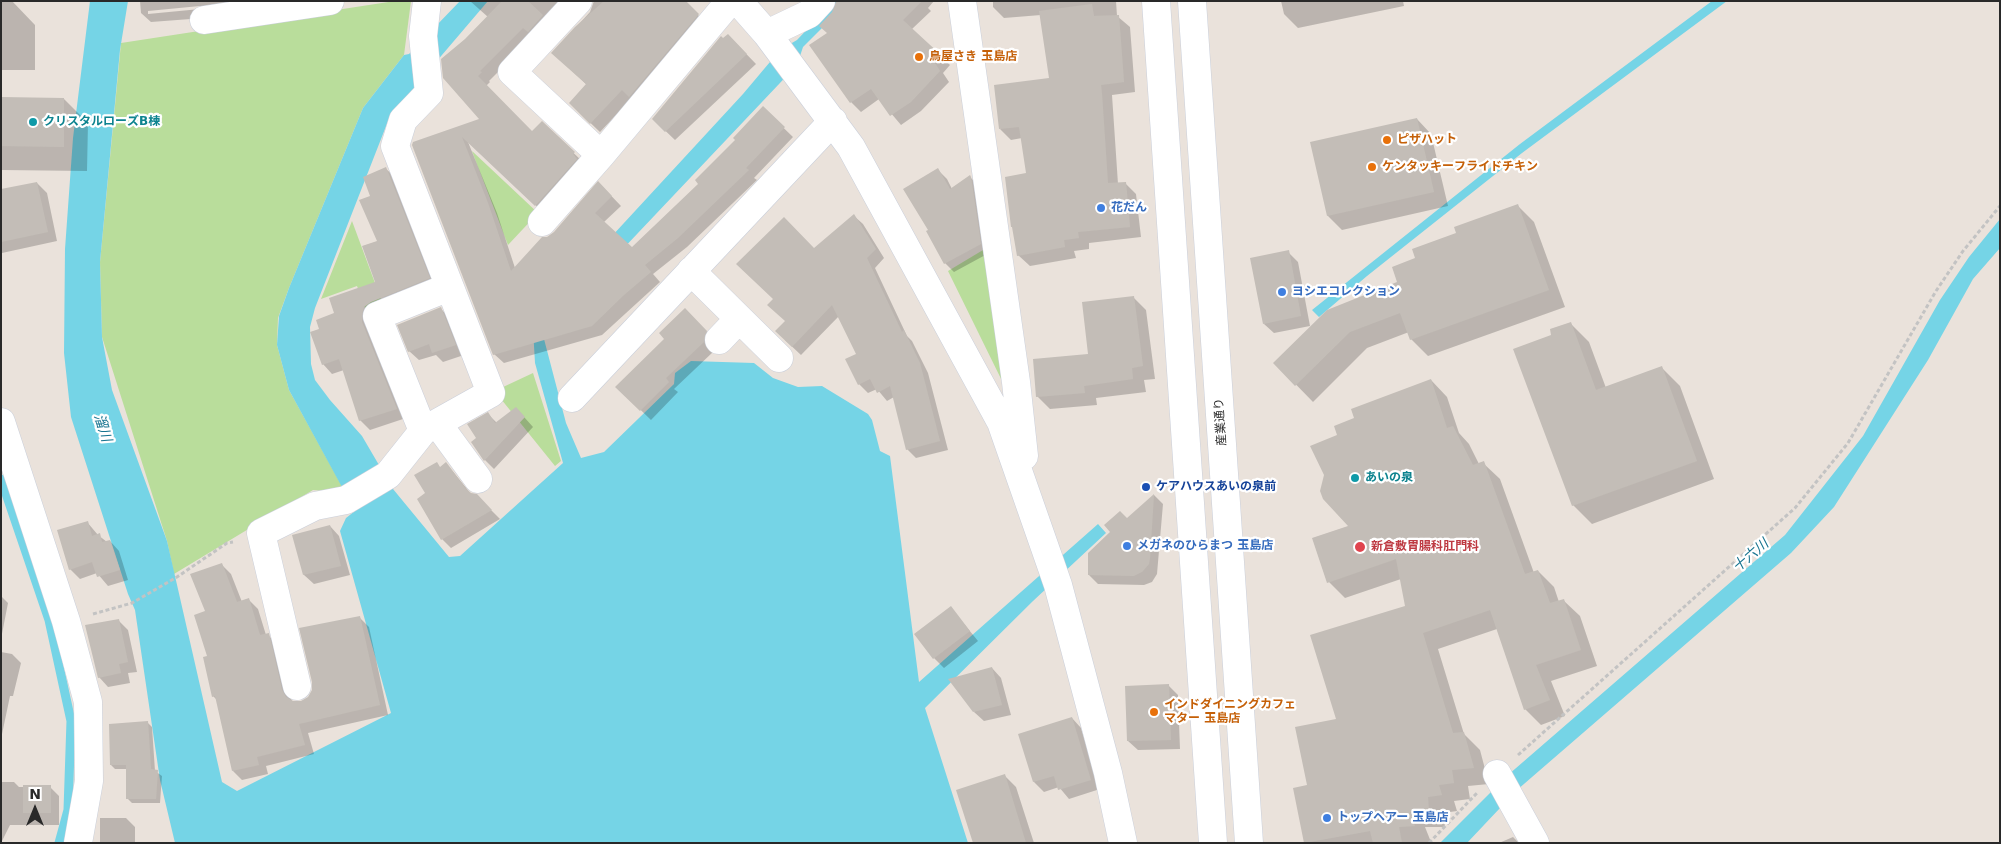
<!DOCTYPE html>
<html>
<head>
<meta charset="utf-8">
<style>
  body { margin:0 }
  #map { position:relative; width:2001px; height:844px; overflow:hidden; background:#eae2db; font-family:"DejaVu Sans",sans-serif }
  canvas { display:block }
  .frame { position:absolute; inset:0; border:2px solid #292929; pointer-events:none }
  .north { position:absolute; left:10px; top:784px; width:50px; height:50px; -webkit-text-stroke:4px #fff; paint-order:stroke; rotate:0deg; font-size:14px; font-weight:700; line-height:20px; text-align:center; color:#292929 }
  .north::after { content:''; display:block; margin:auto; width:18px; height:22px; background:#292929; clip-path:polygon(50% 0,100% 100%,50% 72%,0 100%) }
</style>
</head>
<body>
<div id="map">
<canvas width="2001" height="844"></canvas>
<div class="frame"></div>
<div class="north">N</div>
</div>
<script>
const c = document.querySelector('canvas').getContext('2d');
c.lineJoin = 'round';
function fillPath(path, color) { c.fillStyle = color; c.fill(path, 'evenodd'); }
const poly = rows => new Path2D(rows.map(r => 'M' + r).join(''));
function stroke(path, color, width, dash) { c.strokeStyle = color; c.lineWidth = width; c.lineCap = dash ? 'butt' : 'round'; c.setLineDash(dash || []); c.stroke(path); }
function write(font, color, halo, rows, align = 'center') {
  c.font = font + ' "DejaVu Sans","Noto Sans JP",sans-serif'; c.lineWidth = 4.5; c.setLineDash([]); c.textBaseline = 'middle'; c.strokeStyle = halo; c.fillStyle = color; for (const [text, x, y, turn = 0] of rows) {
    c.save(); c.translate(x, y); c.rotate((+turn || 0) * Math.PI / 180); c.textAlign = isNaN(turn) ? turn : align; if (halo) c.strokeText(text, 0, 0); c.fillText(text, 0, 0); c.restore();
  }
}
fillPath(poly([
  [395,1,411,1,404,55,363,108,289,288,278,318,277,345,289,390,343,488,337,492,313,490,174,574,167,541,102,337,100,262,121,43],
  [472,151,538,213,508,245],
  [352,221,382,302,365,308,357,286,321,299],
  [983,250,1006,389,948,271],
  [533,373,561,461,555,466,501,399,501,388]
]), '#b9dd9b');
fillPath(poly([
  [90,1,128,1,120,50,100,262,102,337,112,390,167,541,222,782,237,791,391,713,340,531,346,518,355,511,289,390,277,345,279,316,289,288,363,108,404,55,409,54,460,1,488,1,390,116,315,308,310,327,311,364,315,380,330,400,362,436,393,489,449,557,460,556,563,463,535,363,533,329,540,314,743,94,775,56,785,47,797,40,834,1,849,1,803,47,797,65,549,327,544,339,566,423,581,458,604,452,674,384,675,373,691,361,754,363,773,378,798,387,822,386,868,414,872,420,880,451,890,456,919,682,1098,524,1106,533,1033,601,925,708,968,843,175,843,160,780,135,610,128,594,71,417,64,353,65,249,73,138],
  [1712,1,1727,1,1522,153,1367,276,1319,317,1312,310,1520,144],
  [2000,219,2000,248,1973,279,1928,360,1834,507,1791,553,1517,790,1467,843,1440,843,1508,775,1785,535,1863,436,1940,300,1969,257]
]), '#75d4e6');
fillPath(poly([
  [1,1,12,1,35,25,35,70,1,70],
  [140,1,258,1,204,18,151,22,141,13],
  [200,6,200,9,148,14,148,11],
  [470,1,574,1,533,37,489,81,490,82,486,86,532,133,542,123,583,162,545,214,468,142,497,213,515,268,555,233,599,183,621,206,604,222,632,249,700,184,763,108,793,137,754,178,757,180,687,247,653,274,660,282,602,335,504,363,494,354,413,145,481,119,466,40,488,17],
  [594,1,668,1,693,10,707,24,632,98,600,132,579,112,587,85,553,53,590,12],
  [837,1,934,1,928,8,931,11,912,29,950,65,943,73,949,82,921,111,901,125,879,99,861,112,851,102,811,45,829,33],
  [993,1,1116,1,1117,16,1130,27,1135,92,1112,95,1118,184,1125,183,1136,194,1141,237,1089,243,1089,249,1074,251,1076,258,1030,266,1018,255,1028,174,1022,138,1011,140,1000,129,1051,79,1041,15,1004,18,993,7],
  [1281,1,1403,1,1404,6,1298,28,1284,14],
  [728,35,756,64,675,140,653,119],
  [1,99,64,99,88,123,87,171,1,170],
  [1417,119,1431,134,1448,206,1342,230,1328,216,1311,143],
  [386,169,396,178,438,288,381,311,406,418,370,430,360,420,344,370,332,374,323,364,321,330,336,314,377,282,378,242,372,196],
  [938,170,947,179,952,189,970,177,979,186,989,253,954,272,945,263,929,230],
  [37,183,47,193,57,241,2,253,1,190],
  [1517,205,1534,222,1565,307,1428,356,1411,339,1409,332,1367,348,1313,402,1275,363,1399,283,1417,259,1458,234],
  [854,216,863,224,884,258,875,268,907,336,912,341,928,373,948,450,916,458,907,449,894,397,887,401,877,389,868,393,859,384,857,355,839,316,801,355,785,340,786,322,814,250],
  [1288,252,1298,262,1310,326,1274,333,1264,324],
  [1133,297,1146,310,1155,379,1144,380,1146,392,1096,398,1097,405,1050,409,1037,396,1089,355],
  [441,309,450,318,464,355,443,362,436,355,419,360,409,351],
  [685,310,716,342,713,352,674,389,678,392,651,420,617,387,666,339],
  [1571,324,1589,342,1606,388,1662,368,1680,386,1714,479,1592,524,1573,505,1553,335],
  [1431,380,1447,397,1459,433,1469,444,1479,464,1483,463,1500,479,1534,573,1538,571,1554,587,1559,602,1563,600,1580,616,1597,666,1551,681,1565,716,1541,725,1525,709,1497,629,1438,649,1464,734,1480,750,1489,784,1468,786,1470,799,1454,801,1457,811,1443,813,1445,827,1425,827,1431,842,1305,843,1308,786,1338,720,1407,607,1401,579,1345,598,1329,582,1350,526,1339,435,1355,419],
  [516,408,533,427,494,469,485,460,478,438,488,414,497,423],
  [446,463,471,494,476,495,500,519,451,548,442,539,427,494,441,468],
  [1154,495,1163,504,1157,574,1152,582,1144,585,1098,584,1089,575,1112,533],
  [87,522,98,535,107,542,110,541,119,551,128,580,108,586,97,573,80,579,70,569],
  [330,526,339,536,350,575,314,584,304,575,294,536],
  [221,564,231,574,242,602,249,600,258,609,266,635,268,635,277,644,292,702,301,702,309,698,360,618,369,627,388,715,308,733,314,754,266,766,268,774,242,780,233,771,217,700,213,696,208,657,206,612],
  [1,592,2,597,8,603,1,639],
  [951,608,978,641,944,668,934,658],
  [118,620,128,630,137,672,128,673,130,683,108,687,99,677],
  [1,652,12,654,21,663,13,696,10,696,1,739],
  [992,668,1001,678,1011,715,984,721,974,712],
  [1168,685,1178,695,1180,749,1138,750,1128,741],
  [1072,718,1081,728,1100,789,1069,799,1059,787,1044,792,1034,782,1020,734],
  [147,722,152,727,155,771,162,776,160,803,132,803,127,798,127,769,115,769,111,765],
  [1005,776,1016,787,1034,843,975,843],
  [1,782,14,782,19,787,50,787,59,796,59,825,10,825,1,843],
  [100,818,126,818,135,827,135,843,100,843],
  [1513,837,1519,843,1499,843]
]), '#0003');
stroke(poly([
  [1,479,49,620,71,721,68,810,59,843]
]), '#75d4e6', 9);
fillPath(poly([
  [502,1,528,1,543,15,528,32,523,28,480,71,482,72,478,76,532,131,542,121,575,152,573,154,577,159,535,206,462,137,488,203,511,271,542,237,547,237,554,232,598,181,612,196,595,213,632,247,698,184,695,180,735,140,733,138,763,106,785,127,746,168,749,170,678,238,645,265,651,272,624,295,592,326,493,355,412,145,413,142,479,119,443,78,441,59,465,39],
  [604,1,686,1,699,14,629,97,622,90,590,124,569,103,586,84,551,53,575,27],
  [836,1,922,1,903,20,941,55,935,63,940,71,911,102,890,116,871,89,850,103,809,45,827,33,819,26,832,12],
  [1092,4,1094,16,1119,15,1124,82,1101,85,1102,94,1108,183,1126,182,1130,227,1078,232,1079,238,1064,240,1065,247,1017,256,1012,227,1011,227,1005,177,1026,173,1019,127,999,129,994,85,1049,78,1039,11],
  [728,34,747,54,665,132,652,119,721,36,723,38],
  [1,97,64,98,64,147,1,146],
  [1417,118,1434,192,1327,216,1310,142],
  [386,167,430,278,371,302,364,307,362,314,362,322,397,409,359,421,339,359,322,365,310,332,319,329,316,320,334,313,329,298,375,282,362,246,377,241,359,200,370,196,363,177],
  [938,168,950,189,970,175,971,177,981,244,944,264,926,231,928,230,903,189],
  [37,182,48,232,1,242,1,189],
  [1518,204,1549,290,1410,340,1400,313,1350,332,1295,386,1273,363,1327,310,1397,282,1392,267,1415,258,1412,249,1456,233,1454,227],
  [854,214,876,249,867,258,902,332,904,330,920,363,940,441,906,450,890,386,877,393,870,379,858,385,845,359,856,354,832,305,792,347,775,331,785,321,767,305,773,299,736,264,784,217,814,248],
  [1289,250,1301,316,1263,324,1250,258],
  [1134,296,1143,366,1132,368,1133,379,1084,386,1085,393,1036,397,1033,359,1088,354,1082,302],
  [441,307,456,345,432,353,429,344,408,352,397,325],
  [685,308,707,331,704,342,666,378,669,382,640,411,615,387,664,339,659,333],
  [1571,322,1596,390,1662,366,1697,461,1572,506,1513,349,1551,335,1550,329],
  [1431,379,1447,428,1453,426,1473,465,1484,461,1525,574,1538,570,1550,603,1564,599,1581,650,1536,665,1550,700,1524,710,1490,610,1423,633,1453,733,1464,732,1474,768,1452,770,1454,783,1439,785,1442,795,1428,797,1429,812,1410,812,1415,826,1399,827,1402,843,1373,843,1370,831,1304,843,1293,788,1307,785,1295,727,1336,719,1310,635,1405,606,1396,559,1327,583,1312,538,1348,526,1323,499,1320,491,1324,475,1310,446,1337,435,1334,426,1354,418,1351,409],
  [516,407,525,417,484,461,471,442,476,438,467,424,488,412,495,423],
  [437,462,440,467,446,462,466,489,471,493,477,494,492,510,441,540,417,499,425,493,414,475],
  [1154,494,1150,558,1149,564,1142,572,1134,576,1088,575,1088,553,1110,532,1104,525,1120,511,1127,518],
  [88,521,92,536,100,533,102,542,110,540,120,570,97,577,92,562,69,570,57,530],
  [330,525,341,566,303,575,292,535],
  [222,563,237,602,249,598,260,635,269,633,282,690,286,697,293,701,301,701,308,697,312,690,312,682,299,628,360,616,380,705,299,724,305,745,257,757,259,765,232,771,215,696,212,697,203,657,207,656,194,615,205,611,190,574],
  [951,606,970,631,933,659,914,634],
  [119,619,128,662,119,664,121,673,98,678,85,625],
  [992,667,1002,705,973,712,948,679],
  [1169,684,1171,740,1127,741,1125,686],
  [1072,717,1091,780,1058,790,1054,776,1033,782,1018,734],
  [148,721,151,769,158,770,156,799,126,799,126,765,110,765,109,724],
  [1005,774,1026,843,973,843,956,790],
  [23,785,51,785,51,813,23,813]
]), '#c3bdb7');
const minor = poly([
  [578,1,512,72,601,155,730,1],
  [738,1,767,34,851,147,1001,422,1058,585,1108,773,1123,843],
  [962,1,1016,382,1024,456],
  [1156,1,1213,843],
  [1192,1,1249,843],
  [204,20,330,1],
  [767,34,809,14,821,1],
  [542,222,601,155],
  [691,271,779,358],
  [719,340,739,319],
  [572,398,833,121],
  [1,422,66,621,88,702,89,781,78,843],
  [437,423,478,479],
  [423,431,377,316,449,287],
  [297,686,261,533,315,506,346,500,388,475,423,431,491,393,395,146,403,120,429,93,423,36,427,1],
  [1497,774,1535,843]
]);
stroke(minor, '#cacfda', 29);
stroke(poly([
  [93,614,132,603,177,577,227,543,233,542],
  [1518,755,1795,508,1848,443,1936,291,1963,251,2000,206],
  [1429,843,1477,793]
]), '#c3c3c3', 3, [4, 2.5]);
stroke(minor, '#fff', 28);
for (const [x, y, r, color] of [
  [919,57,5,"#e8710a"],
  [33,122,5,"#0f9aa8"],
  [1387,140,5,"#e8710a"],
  [1372,167,5,"#e8710a"],
  [1101,208,5,"#3f7fe0"],
  [1282,292,5,"#3f7fe0"],
  [1355,478,5,"#0f9aa8"],
  [1146,487,5,"#1a4fb4"],
  [1127,546,5,"#3f7fe0"],
  [1360,547,6,"#e0444e"],
  [1154,712,5,"#e8710a"],
  [1327,818,5,"#3f7fe0"]
]) { const dot = new Path2D(); dot.arc(x, y, r, 0, 2 * Math.PI); c.fillStyle = color; c.fill(dot); stroke(dot, '#fff', 2); }
write('bold 12px', '#c56008', '#fff', [
  ["鳥屋さき 玉島店",929,57],
  ["ピザハット",1397,140],
  ["ケンタッキーフライドチキン",1382,167],
  ["インドダイニングカフェ",1164,705],
  ["マター 玉島店",1164,719]
], 'left');
write('bold 12px', '#0d838f', '#fff', [
  ["クリスタルローズB棟",43,122],
  ["あいの泉",1365,478]
], 'left');
write('bold 12px', '#366cbe', '#fff', [
  ["花だん",1111,208],
  ["ヨシエコレクション",1292,292],
  ["メガネのひらまつ 玉島店",1137,546],
  ["トップヘアー 玉島店",1337,818]
], 'left');
write('12px', '#292929', '#fff', [
  ["産業通り",1221,422,-94]
]);
write('bold 12px', '#164399', '#fff', [
  ["ケアハウスあいの泉前",1156,487]
], 'left');
write('bold 12px', '#be3a42', '#fff', [
  ["新倉敷胃腸科肛門科",1371,547]
], 'left');
write('italic 14px', '#16738f', '#fff', [
  ["溜川",102,428,72],
  ["十六川",1751,556,-41]
]);
</script>
</body>
</html>
